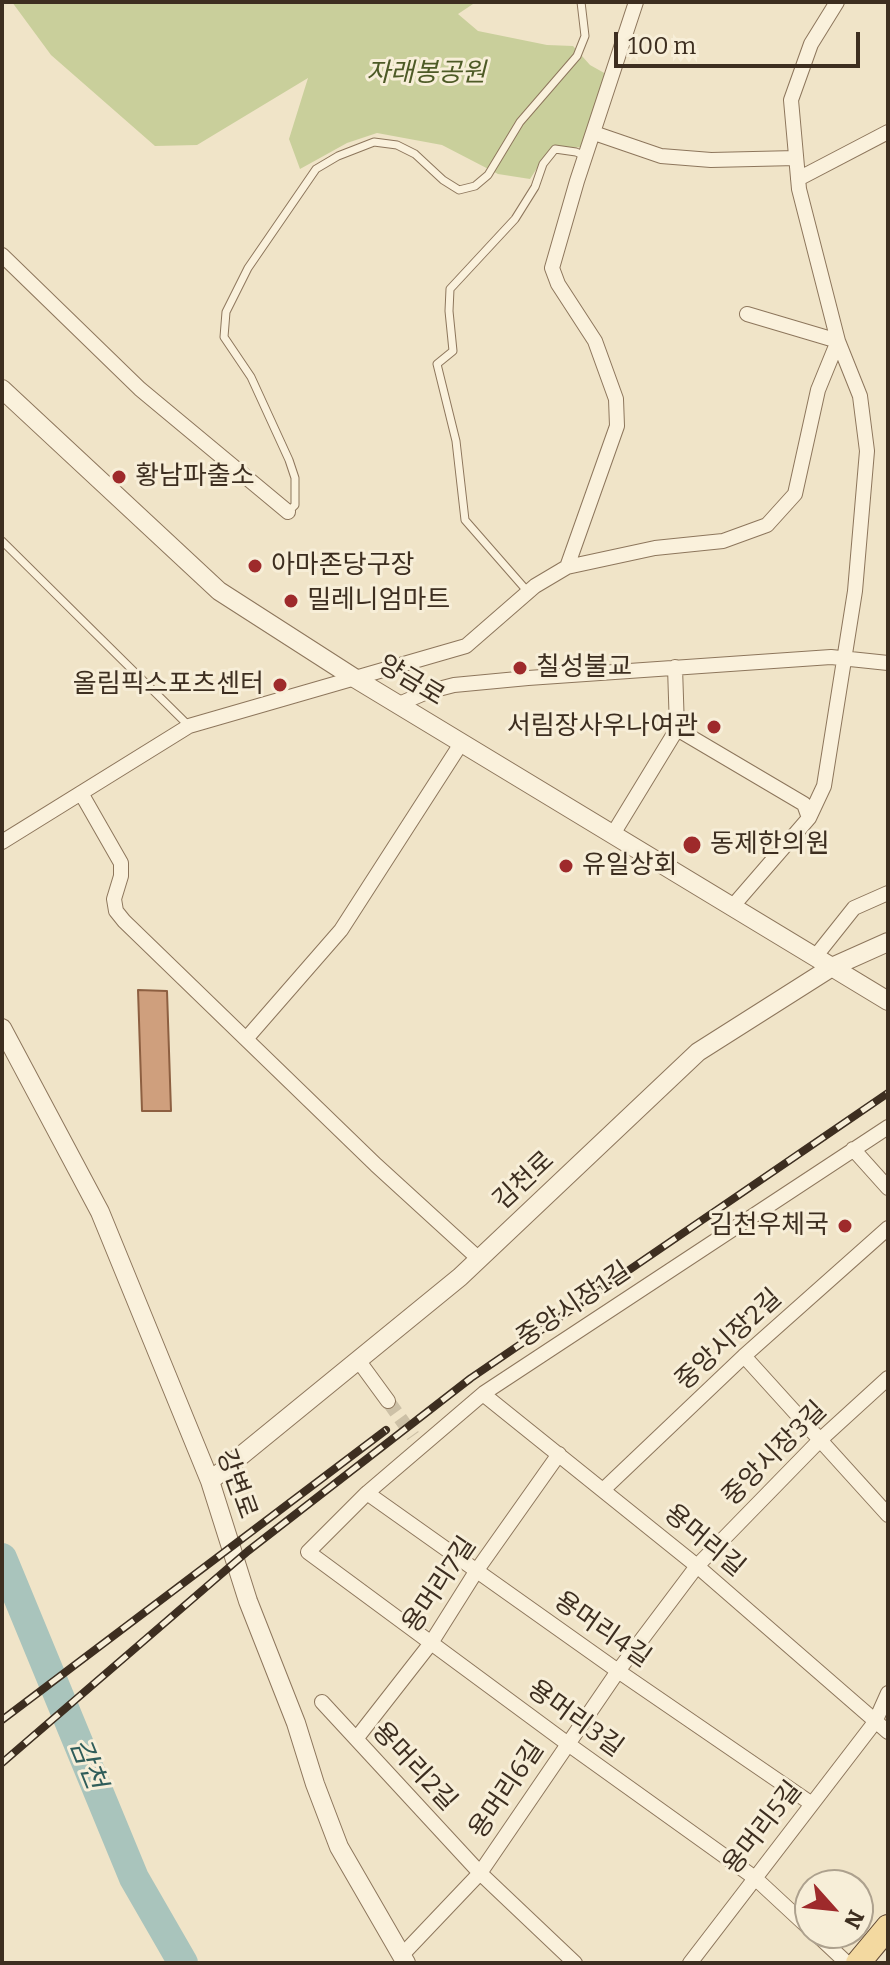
<!DOCTYPE html>
<html>
<head>
<meta charset="utf-8">
<style>
  body { margin:0 }
  #map { position:relative; width:890px; height:1965px; overflow:hidden; background:#f0e4c8; font-family:Bitter,serif }
  canvas { display:block }
  .frame { position:absolute; inset:0; border:4px solid #3d2e20; pointer-events:none }
  .north { position:absolute; left:794px; top:1869px; width:80px; height:80px; box-sizing:border-box; background:#f7eed8; border:2px solid #ada18e; border-radius:50%; rotate:117deg; font-size:22px; font-weight:700; line-height:32px; text-align:center; color:#3d2e20 }
  .north::after { content:''; display:block; margin:auto; width:28px; height:36px; background:#9e2a2b; clip-path:polygon(50% 0,100% 100%,50% 72%,0 100%) }
  .scale { position:absolute; left:614px; top:32px; width:246px; height:36px; box-sizing:border-box; border:4px solid #3d2e20; border-top:0; padding-left:10px; font-size:24px; line-height:28px; white-space:nowrap; color:#3d2e20; -webkit-text-stroke:6px #f7eed8; paint-order:stroke }
</style>
</head>
<body>
<div id="map">
<canvas width="890" height="1965"></canvas>
<div class="frame"></div>
<div class="north">N</div>
<div class="scale">100 m</div>
</div>
<script>
const c = document.querySelector('canvas').getContext('2d');
c.lineJoin = 'round';
function fillPath(path, color) { c.fillStyle = color; c.fill(path, 'evenodd'); }
const poly = rows => new Path2D(rows.map(r => 'M' + r).join(''));
function stroke(path, color, width, dash) { c.strokeStyle = color; c.lineWidth = width; c.lineCap = dash ? 'butt' : 'round'; c.setLineDash(dash || []); c.stroke(path); }
function write(font, color, halo, rows, align = 'center') {
  c.font = font + ' Bitter,"Noto Sans KR",serif'; c.lineWidth = 6; c.setLineDash([]); c.textBaseline = 'middle'; c.strokeStyle = halo; c.fillStyle = color; for (const [text, x, y, turn = 0] of rows) {
    c.save(); c.translate(x, y); c.rotate((+turn || 0) * Math.PI / 180); c.textAlign = isNaN(turn) ? turn : align; if (halo) c.strokeText(text, 0, 0); c.fillText(text, 0, 0); c.restore();
  }
}
fillPath(poly([
  [12,2,476,2,458,14,478,31,547,45,573,46,590,65,606,74,581,147,549,150,530,179,498,174,442,145,377,133,347,143,300,169,289,139,308,78,197,145,155,146,51,55]
]), '#c9cf9b');
stroke(poly([
  [2,1558,134,1878,183,1963]
]), '#a9c4bc', 30);
const building = poly([
  [138,990,167,991,171,1111,142,1111,138,990]
]);
fillPath(building, '#cf9f7d');
stroke(building, '#8d5f41', 2);
stroke(poly([
  [388,1401,413,1436]
]), '#ccc0a6', 14, [14, 7]);
const service = poly([
  [288,512,295,505,295,478,289,460,251,377,224,337,226,312,248,268,316,169,338,156,374,142,397,145,415,154,443,180,459,190,475,186,488,175,520,122,577,56,585,36,581,2],
  [2,541,189,726],
  [528,592,465,520,456,441,437,364,453,351,449,311,450,289,515,219,535,187,543,164,555,149,576,152,585,156]
]);
const minor = poly([
  [594,133,661,156,711,160,796,158],
  [798,179,888,132],
  [2,255,140,389,288,512],
  [567,567,617,426,616,399,595,341,558,284,552,268,577,181,636,2],
  [399,704,427,692,454,685,528,678,831,657,888,663],
  [677,729,804,804,809,818],
  [81,793,121,863,121,876,114,899,116,911,124,921,376,1165,479,1259],
  [613,834,677,729,675,667],
  [2,842,189,726,466,646,535,586,567,567,655,548,723,541,767,525,795,494,818,390,838,341,747,314],
  [732,907,809,818,824,786,855,591,867,451,860,396,838,341,799,189,791,100,811,44,837,2],
  [815,957,854,908,888,893],
  [246,1039,341,930,462,742],
  [853,1149,888,1188],
  [744,1356,888,1515],
  [358,1360,388,1401],
  [483,1394,697,1566,888,1732],
  [604,1489,744,1356,888,1228],
  [367,1493,618,1671,812,1804],
  [322,1702,480,1873,575,1963],
  [356,1739,431,1643,477,1570,559,1454],
  [810,1929,755,1878,568,1744,308,1552,367,1493,484,1393,888,1127],
  [815,1933,847,1963],
  [402,1955,480,1873,618,1671,697,1566,820,1440,888,1378],
  [690,1963,875,1722,888,1693]
]);
const tertiary = poly([
  [2,389,219,591,356,679,888,1001],
  [2,1028,100,1212,210,1481,248,1601,296,1723,315,1784,339,1847,406,1963],
  [210,1481,460,1277,698,1052,832,967,888,942]
]);
const primary = poly([
  [858,1963,888,1927]
]);
stroke(service, '#8d765c', 9);
stroke(minor, '#8d765c', 16);
stroke(tertiary, '#8d765c', 20);
stroke(primary, '#5b4430', 26);
stroke(service, '#faf1dc', 7);
stroke(minor, '#faf1dc', 14);
stroke(tertiary, '#faf1dc', 18);
stroke(primary, '#f3d9a0', 24);
const rail = poly([
  [2,1720,386,1430],
  [2,1763,248,1551,471,1378,888,1093]
]);
stroke(rail, '#3d2e20', 8);
stroke(rail, '#f7eed8', 5, [15]);
for (const [x, y, r, color] of [
  [119,477,8,"#9e2a2b"],
  [255,566,8,"#9e2a2b"],
  [291,601,8,"#9e2a2b"],
  [520,668,8,"#9e2a2b"],
  [280,685,8,"#9e2a2b"],
  [714,727,8,"#9e2a2b"],
  [692,845,10,"#9e2a2b"],
  [566,866,8,"#9e2a2b"],
  [845,1226,8,"#9e2a2b"]
]) { const dot = new Path2D(); dot.arc(x, y, r, 0, 2 * Math.PI); c.fillStyle = color; c.fill(dot); stroke(dot, '#f7eed8', 3); }
write('italic 26px', '#4d5a26', '#f7eed8', [
  ["자래봉공원",426,74]
]);
write('26px', '#3d2e20', '#f7eed8', [
  ["황남파출소",135,477],
  ["아마존당구장",271,566],
  ["밀레니엄마트",307,601],
  ["칠성불교",536,668],
  ["올림픽스포츠센터",264,685,"right"],
  ["서림장사우나여관",698,727,"right"],
  ["동제한의원",710,845],
  ["유일상회",582,866],
  ["김천우체국",829,1226,"right"]
], 'left');
write('26px', '#3d2e20', '#f7eed8', [
  ["양금로",411,681,31],
  ["김천로",524,1181,-43],
  ["중앙시장1길",574,1305,-34],
  ["중앙시장2길",729,1340,-43],
  ["중앙시장3길",775,1454,-45],
  ["강변로",236,1484,70],
  ["용머리길",704,1541,40],
  ["용머리7길",440,1585,-56],
  ["용머리4길",602,1630,35],
  ["용머리3길",575,1719,36],
  ["용머리2길",414,1767,47],
  ["용머리6길",507,1790,-56],
  ["용머리5길",763,1828,-52]
]);
write('italic 28px', '#2f5d5a', '#f7eed8', [
  ["감천",87,1764,68]
]);
</script>
</body>
</html>
